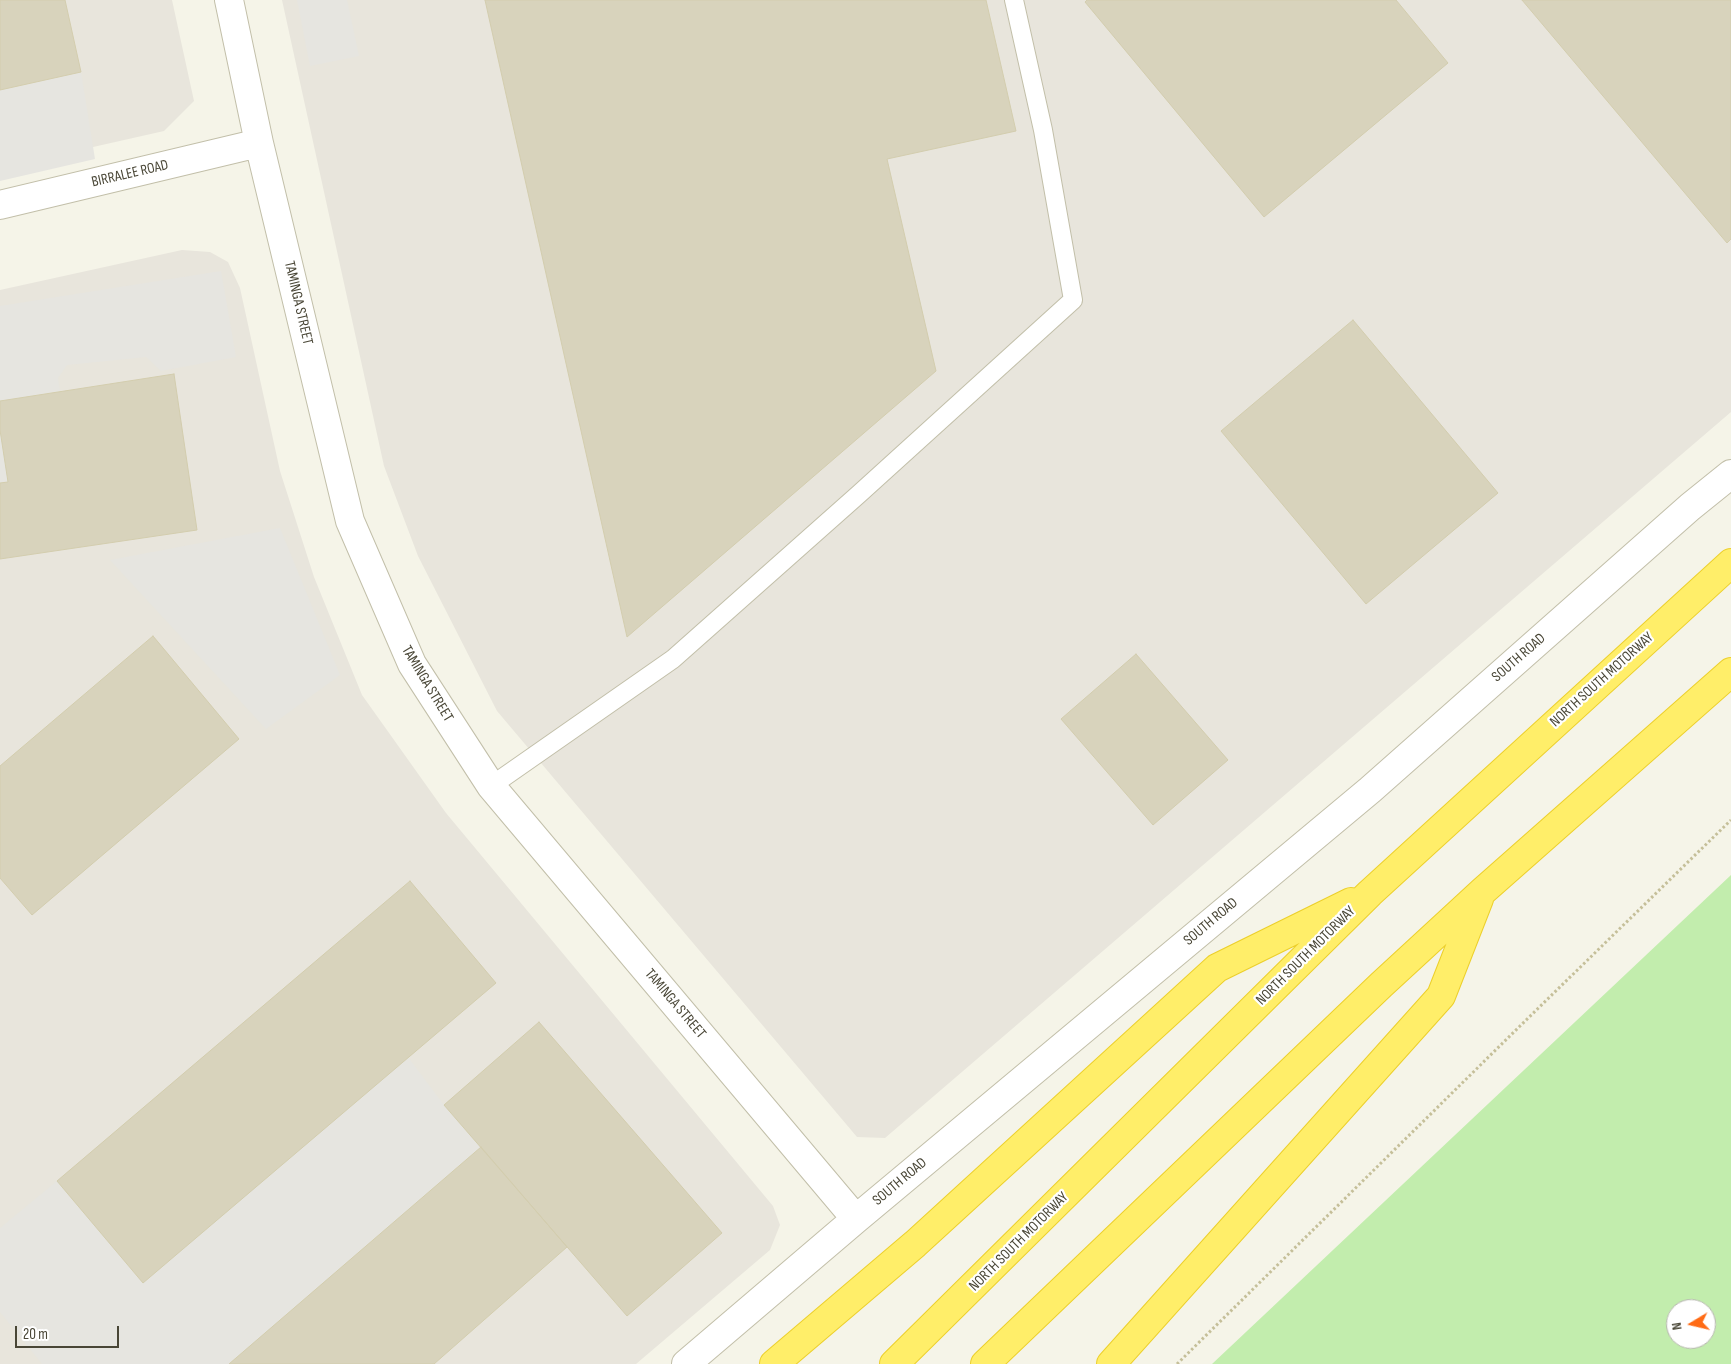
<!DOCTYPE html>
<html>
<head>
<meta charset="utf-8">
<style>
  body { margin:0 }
  #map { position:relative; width:1731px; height:1364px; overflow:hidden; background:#f5f4e8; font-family:"Sofia Sans Condensed",sans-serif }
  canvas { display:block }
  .north { position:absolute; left:1666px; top:1299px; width:50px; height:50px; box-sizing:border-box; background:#fff; border:1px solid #b6b5af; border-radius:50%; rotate:261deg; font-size:14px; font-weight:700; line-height:20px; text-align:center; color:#494636 }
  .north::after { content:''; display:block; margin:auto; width:18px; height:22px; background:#ff6b15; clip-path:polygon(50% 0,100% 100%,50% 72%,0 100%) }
  .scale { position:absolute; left:15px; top:1326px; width:104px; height:22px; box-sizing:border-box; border:2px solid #494636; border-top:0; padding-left:6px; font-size:15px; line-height:18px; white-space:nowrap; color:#494636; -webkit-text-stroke:4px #fff; paint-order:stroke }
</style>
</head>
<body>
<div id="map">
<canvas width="1731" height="1364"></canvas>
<div class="north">N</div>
<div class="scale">20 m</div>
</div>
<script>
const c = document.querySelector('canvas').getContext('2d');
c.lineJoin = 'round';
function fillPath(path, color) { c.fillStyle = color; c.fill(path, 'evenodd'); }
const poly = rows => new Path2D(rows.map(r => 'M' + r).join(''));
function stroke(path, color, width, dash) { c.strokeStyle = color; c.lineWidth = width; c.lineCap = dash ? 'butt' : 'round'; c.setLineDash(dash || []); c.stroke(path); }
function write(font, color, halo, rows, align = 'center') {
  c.font = font + ' "Sofia Sans Condensed",sans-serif'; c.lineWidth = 4.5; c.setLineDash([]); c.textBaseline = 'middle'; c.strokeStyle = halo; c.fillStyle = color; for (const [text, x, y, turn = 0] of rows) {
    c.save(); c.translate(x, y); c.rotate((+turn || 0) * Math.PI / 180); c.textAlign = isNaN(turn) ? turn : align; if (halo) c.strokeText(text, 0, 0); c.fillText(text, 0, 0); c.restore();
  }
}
fillPath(poly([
  [0,0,172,0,194,101,164,131,0,168],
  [282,0,1731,0,1731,412,885,1138,857,1137,497,711,418,556,384,466],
  [182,250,210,252,228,262,240,288,280,471,314,577,362,695,446,813,773,1206,780,1225,770,1250,636,1364,0,1364,0,290]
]), '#e8e5dc');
fillPath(poly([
  [1731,875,1731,1364,1212,1364],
  [1676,1309,1706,1309,1706,1339,1676,1339]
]), '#c2edad');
fillPath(poly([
  [297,0,347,0,359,56,310,66],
  [81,72,95,159,0,181,0,90],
  [221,271,236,357,161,371,146,357,67,365,58,378,60,391,0,401,0,306],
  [0,430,8,482,0,483],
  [280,528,340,675,266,729,110,560],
  [408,1057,444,1105,481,1147,229,1364,42,1364,0,1312,0,1228,57,1181,143,1282]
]), '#e6e5e0');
const building = poly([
  [0,0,65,0,81,72,0,90,0,0],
  [485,0,986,0,1016,131,887,159,936,371,627,637,485,0],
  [1087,0,1396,0,1448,63,1264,217,1085,2,1087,0],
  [1522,0,1731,0,1731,239,1727,243,1522,0],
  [1353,320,1498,493,1366,604,1221,431,1353,320],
  [174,374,197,530,0,559,0,483,8,482,0,430,0,401,174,374],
  [153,636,239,739,32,915,0,878,0,766,153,636],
  [1136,654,1228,760,1153,825,1061,719,1136,654],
  [410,881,496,983,143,1283,57,1181,410,881],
  [539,1022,722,1233,627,1316,444,1105,539,1022],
  [481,1147,567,1247,434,1364,229,1364,481,1147]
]);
fillPath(building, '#d8d3bc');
stroke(building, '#d3cdae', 1);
const lane = poly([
  [491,786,673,659,859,494,1073,300,1043,130,1014,0]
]);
const street = poly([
  [229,0,259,143,350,521,412,664,491,786,856,1219],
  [0,205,259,143],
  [686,1364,856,1219,1370,790,1690,507,1731,474]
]);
const highway = poly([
  [774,1364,915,1244,1217,968,1351,902],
  [894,1364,1370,893,1731,563],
  [985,1364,1381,985,1483,891,1731,672],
  [1111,1364,1441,996,1479,899]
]);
stroke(lane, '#c2bfa9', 20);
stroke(street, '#c2bfa9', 30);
stroke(highway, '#eccf2b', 30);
stroke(poly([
  [1177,1364,1519,1027,1731,820]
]), '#c5bf99', 3, [2.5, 2.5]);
stroke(lane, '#fff', 18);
stroke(street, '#fff', 28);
stroke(highway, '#ffee69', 28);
write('15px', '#494636', '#fff', [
  ["BIRRALEE ROAD",130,174,-13],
  ["TAMINGA STREET",298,303,77],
  ["SOUTH ROAD",1519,658,-41],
  ["NORTH SOUTH MOTORWAY",1602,680,-42],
  ["TAMINGA STREET",427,684,59],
  ["SOUTH ROAD",1211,922,-40],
  ["NORTH SOUTH MOTORWAY",1306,956,-45],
  ["TAMINGA STREET",675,1004,50],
  ["SOUTH ROAD",900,1182,-40],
  ["NORTH SOUTH MOTORWAY",1019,1242,-45]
]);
</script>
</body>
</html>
